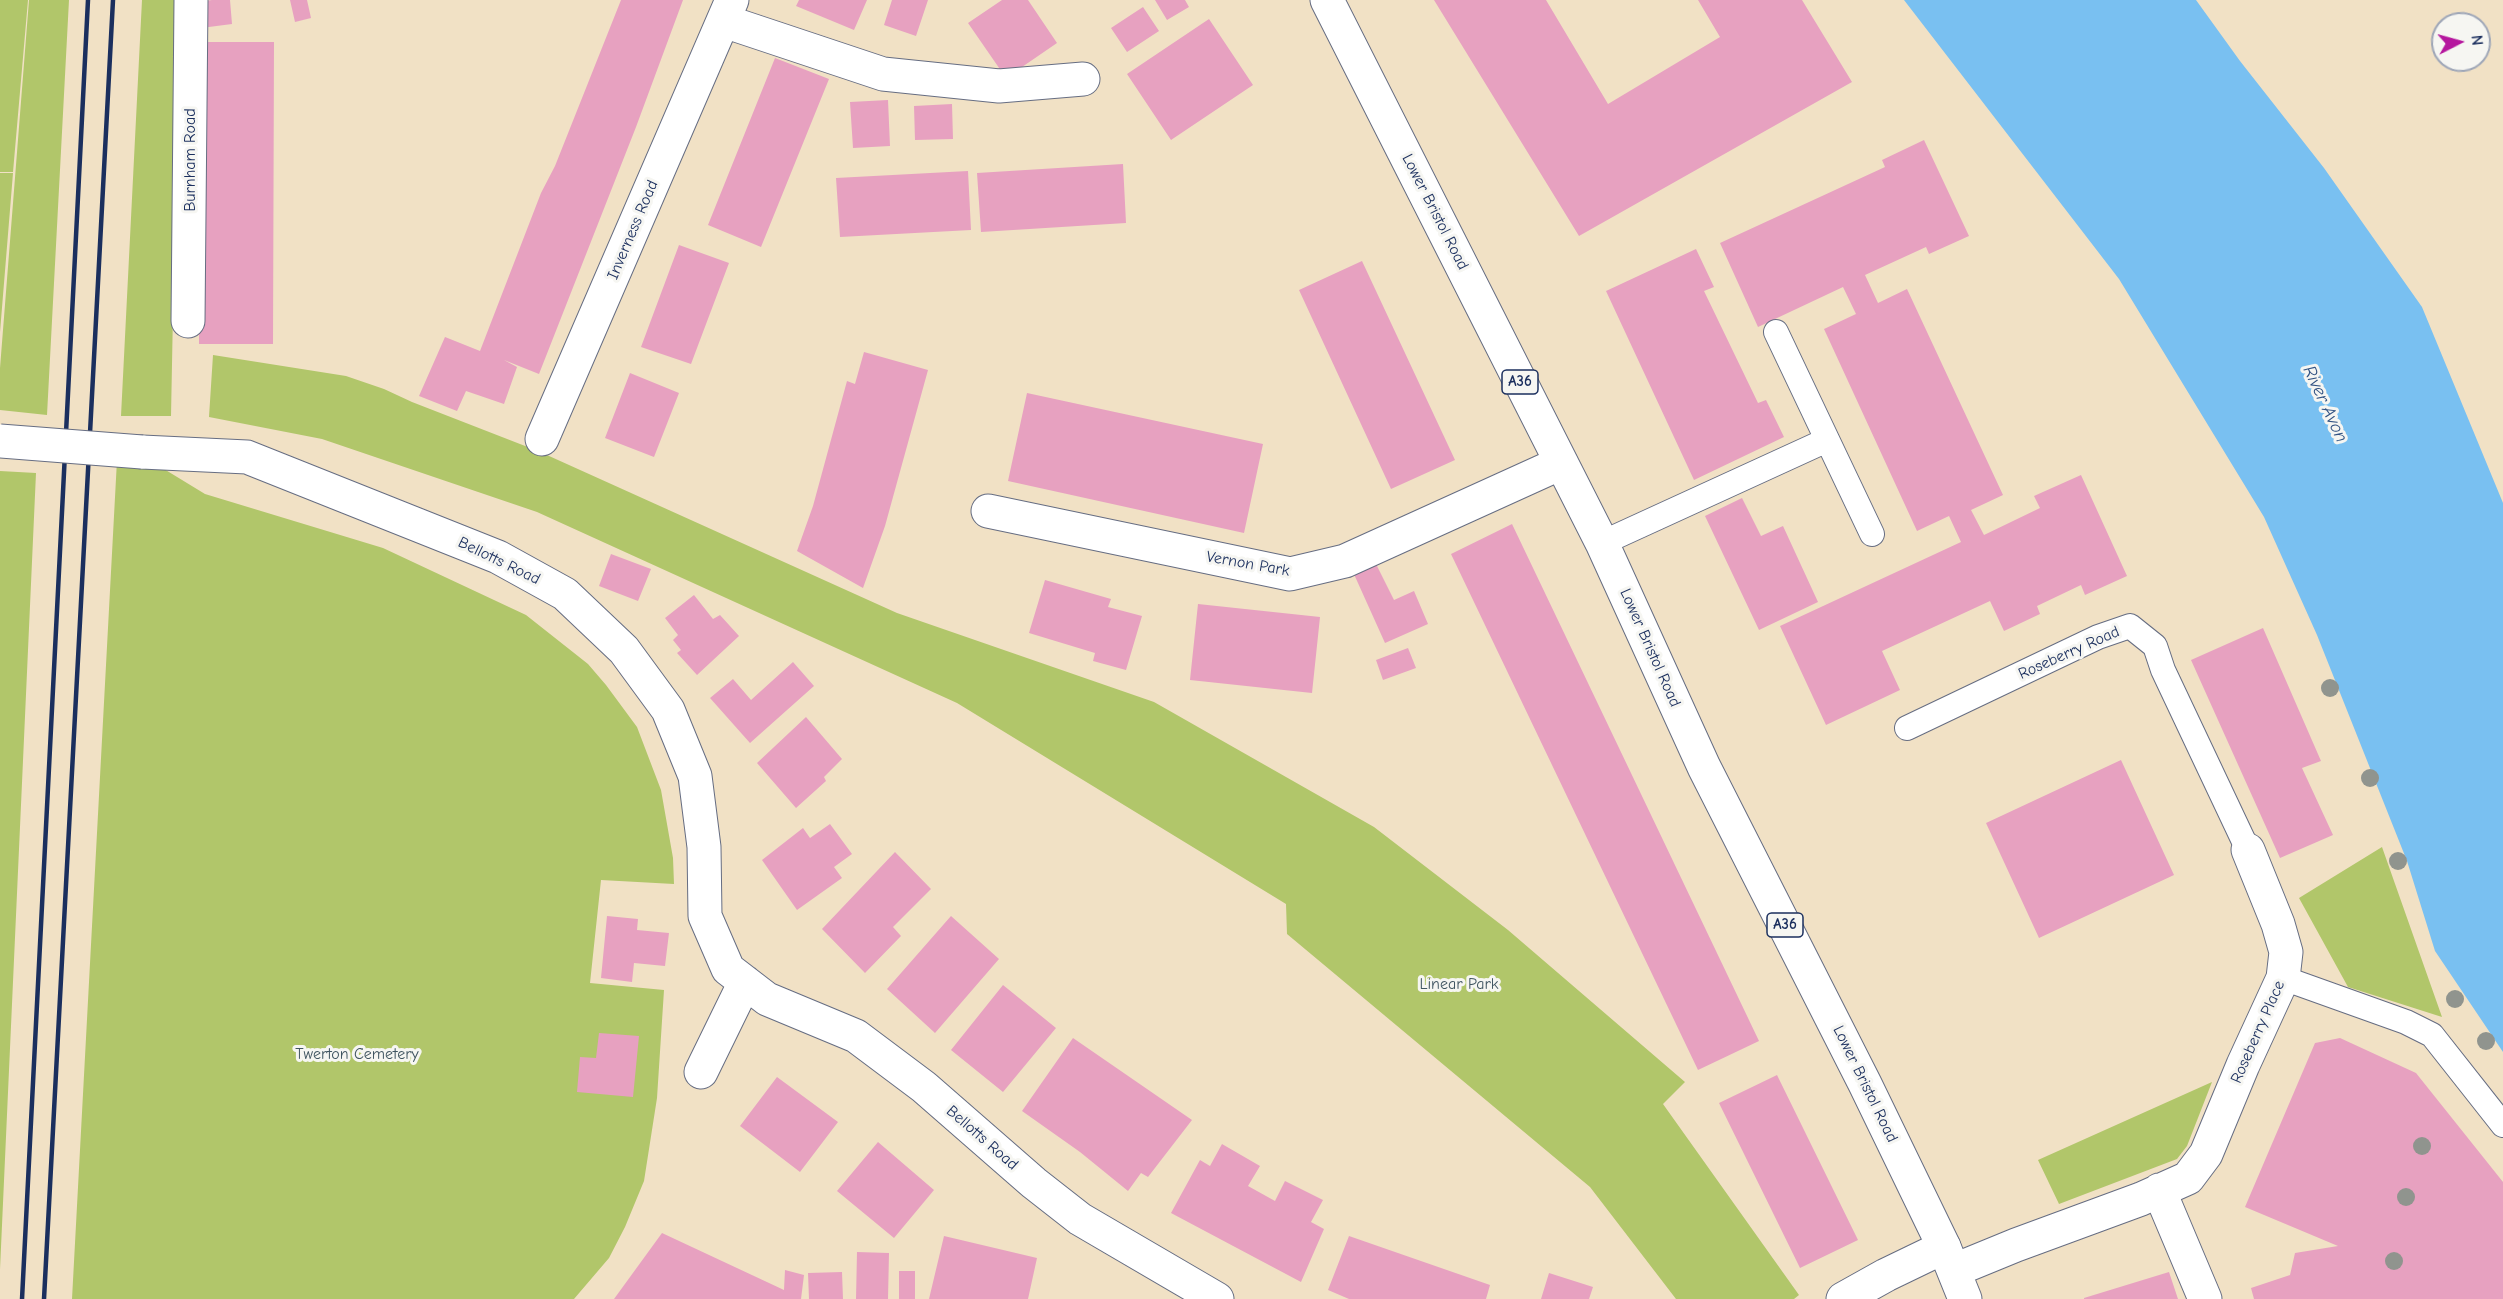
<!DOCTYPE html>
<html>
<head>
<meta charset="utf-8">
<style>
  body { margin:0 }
  #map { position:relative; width:2503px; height:1299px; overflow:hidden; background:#f1e1c5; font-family:"Comic Neue",sans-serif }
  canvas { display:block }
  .north { position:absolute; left:2431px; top:12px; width:60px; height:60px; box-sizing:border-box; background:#f6f6f2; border:2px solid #9ea6b7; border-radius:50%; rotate:84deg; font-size:16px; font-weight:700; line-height:24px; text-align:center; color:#1b2f5e }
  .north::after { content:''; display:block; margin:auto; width:21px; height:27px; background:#b5179e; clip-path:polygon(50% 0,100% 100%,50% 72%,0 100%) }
</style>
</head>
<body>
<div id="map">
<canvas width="2503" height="1299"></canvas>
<div class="north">N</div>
</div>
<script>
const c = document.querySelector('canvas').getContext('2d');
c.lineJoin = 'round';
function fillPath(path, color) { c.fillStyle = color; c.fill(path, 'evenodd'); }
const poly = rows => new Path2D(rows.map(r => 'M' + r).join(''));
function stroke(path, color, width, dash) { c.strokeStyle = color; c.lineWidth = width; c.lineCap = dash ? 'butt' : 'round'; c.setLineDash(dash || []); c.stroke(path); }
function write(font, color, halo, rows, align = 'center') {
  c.font = font + ' "Comic Neue",sans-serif'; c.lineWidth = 6; c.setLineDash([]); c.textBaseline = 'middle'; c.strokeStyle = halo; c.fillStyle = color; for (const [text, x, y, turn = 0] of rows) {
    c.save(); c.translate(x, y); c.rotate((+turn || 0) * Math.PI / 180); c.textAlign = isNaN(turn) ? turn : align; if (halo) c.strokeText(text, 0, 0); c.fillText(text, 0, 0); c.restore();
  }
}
fillPath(poly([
  [0,0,28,0,13,172,0,172],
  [29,0,69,0,47,415,0,410,0,368],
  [142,0,179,0,171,416,121,416],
  [0,173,13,173,0,332],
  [213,355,346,376,384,389,412,402,538,451,897,613,1154,702,1374,827,1508,930,1685,1082,1663,1104,1799,1295,1794,1299,1676,1299,1590,1187,1287,934,1286,904,957,703,537,512,322,439,209,417],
  [117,460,164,469,205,494,383,548,526,615,588,664,606,685,637,727,661,790,673,858,674,884,601,880,590,983,664,990,657,1098,644,1181,625,1227,609,1258,574,1299,72,1299],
  [0,471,36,473,0,1269],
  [2382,847,2442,1017,2348,987,2299,898],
  [2212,1082,2187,1146,2177,1159,2059,1204,2038,1160]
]), '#b1c66a');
fillPath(poly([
  [1904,0,2196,0,2240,61,2324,168,2422,307,2503,503,2503,1052,2435,951,2407,861,2317,635,2264,517,2119,279]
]), '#79c0f1');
fillPath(poly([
  [212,0,230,0,232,24,201,28,198,2],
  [290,0,307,0,311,18,295,22],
  [621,0,683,0,636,127,539,374,504,360,517,367,504,404,466,391,457,411,419,396,445,337,480,351,541,193,555,166],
  [799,0,867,0,854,30,796,6],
  [892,0,928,0,916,36,884,25],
  [1002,0,1028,0,1057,43,1006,78,968,23],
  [1155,0,1185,0,1189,7,1167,20],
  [1434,0,1546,0,1608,104,1720,37,1698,0,1802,0,1852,82,1579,236],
  [1143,7,1159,31,1127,52,1111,28],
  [1209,19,1253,85,1171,140,1127,74],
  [199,42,274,42,273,344,199,344],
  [775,58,829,79,761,247,708,225],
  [888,100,890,146,853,148,850,102],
  [952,104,953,139,915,140,914,106],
  [1924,140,1969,236,1929,254,1926,247,1865,275,1878,303,1907,289,2003,495,1971,510,1984,535,2040,508,2034,496,2081,475,2127,576,2085,595,2081,585,2037,606,2040,614,2004,631,1990,601,1882,651,1900,690,1826,725,1780,626,1961,542,1949,516,1917,531,1824,329,1856,314,1843,287,1758,327,1720,243,1885,167,1882,160],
  [1123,164,1126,223,981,232,977,173],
  [968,171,971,230,840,237,836,178],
  [679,245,729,263,691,364,641,347],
  [1696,249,1714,287,1704,291,1758,403,1766,400,1784,437,1694,480,1606,291],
  [1362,261,1455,460,1391,489,1299,290],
  [864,352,928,370,885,526,863,588,797,551,813,506,847,381,855,384],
  [630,373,679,393,654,457,605,438],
  [1027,393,1263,444,1244,533,1008,481],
  [1742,498,1761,536,1783,526,1818,602,1759,630,1705,516],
  [1512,524,1759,1041,1698,1070,1451,554],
  [611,554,651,569,638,601,599,586],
  [1375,562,1394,600,1414,591,1428,624,1385,643,1353,572],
  [1045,580,1111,599,1108,607,1142,616,1126,670,1093,661,1095,653,1029,633],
  [694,595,713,619,720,615,739,636,697,675,677,653,681,650,673,640,678,635,665,618],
  [1198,604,1320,617,1312,693,1190,680],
  [2263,628,2321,761,2302,768,2333,835,2280,858,2191,660],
  [1408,648,1416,668,1383,680,1376,660],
  [793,662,814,686,750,743,710,698,733,679,751,700],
  [806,717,842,759,824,777,826,781,796,808,757,763],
  [2121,760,2174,875,2039,938,1986,823],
  [830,824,852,854,834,867,842,878,797,910,762,860,803,828,810,838],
  [895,852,931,889,893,927,901,936,865,973,822,929],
  [607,916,638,919,637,930,669,933,665,966,634,963,632,982,601,978],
  [951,916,999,959,935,1033,887,989],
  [1003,985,1056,1028,1003,1092,951,1050],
  [599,1033,639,1036,633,1097,577,1092,580,1057,596,1058],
  [1073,1038,1192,1120,1148,1177,1141,1173,1128,1191,1080,1152,1022,1111],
  [2340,1038,2416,1073,2503,1182,2503,1299,2254,1299,2251,1288,2290,1275,2295,1253,2338,1246,2245,1207,2315,1043],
  [1777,1075,1858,1240,1800,1268,1719,1103],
  [777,1077,838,1122,800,1172,740,1126],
  [878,1142,934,1190,894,1238,837,1191],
  [1222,1144,1260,1166,1248,1186,1275,1201,1285,1181,1323,1200,1311,1222,1324,1229,1301,1282,1171,1213,1200,1160,1210,1166],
  [662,1233,784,1290,785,1270,804,1275,801,1299,614,1299],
  [944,1236,1037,1258,1028,1299,929,1299],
  [1349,1236,1490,1285,1486,1299,1349,1299,1328,1290],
  [857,1252,889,1253,888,1299,856,1299],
  [899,1271,915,1271,915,1299,899,1299],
  [842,1272,843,1299,809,1299,808,1273],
  [2169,1272,2178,1299,2084,1299,2084,1298],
  [1549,1273,1593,1287,1589,1299,1541,1299]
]), '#e7a1c0');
const service = poly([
  [1776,332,1872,534],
  [1602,543,1827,440],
  [1907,728,2098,637,2130,626,2155,646,2163,670,2248,850],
  [2283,978,2406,1022,2432,1035,2503,1125]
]);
const minor = poly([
  [724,21,883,74,999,86,1083,79],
  [188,321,191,0],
  [542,439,732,0],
  [142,452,247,457,498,557,565,594,624,650,668,710,695,776,704,847,705,916,728,969,767,999,856,1036,924,1087,1034,1183,1080,1219,1217,1299],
  [988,511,1290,574,1345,561,1561,463],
  [701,1072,745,982],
  [2159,1190,2205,1299],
  [1955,1270,2016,1245,2141,1199,2188,1178,2206,1154,2243,1065,2283,978,2286,952,2278,924,2248,850],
  [1843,1299,1886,1275,1944,1247]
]);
const trunk = poly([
  [1327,0,1602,543,1704,767,1865,1084,1944,1247,1965,1299]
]);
stroke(service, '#666d82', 26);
stroke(minor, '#666d82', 35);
stroke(trunk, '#666d82', 35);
stroke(service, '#fff', 24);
stroke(minor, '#fff', 33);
stroke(trunk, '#fff', 33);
stroke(poly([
  [22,1299,88,0],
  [44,1299,113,0]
]), '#1b2f5e', 4.5);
const minorBridge = poly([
  [0,441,142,452]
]);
stroke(minorBridge, '#666d82', 35, []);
stroke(minorBridge, '#fff', 33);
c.fillStyle = '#90948e';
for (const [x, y] of [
  [2330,688],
  [2370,778],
  [2398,861],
  [2455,999],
  [2486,1041],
  [2422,1146],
  [2406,1197],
  [2394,1261]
]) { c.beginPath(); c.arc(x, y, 9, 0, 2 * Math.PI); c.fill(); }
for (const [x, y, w] of [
  [1520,382,36],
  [1785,925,36]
]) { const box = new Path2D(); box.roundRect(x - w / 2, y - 12, w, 24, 4.5); c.fillStyle = '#f6f6f2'; c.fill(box); stroke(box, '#1b2f5e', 1.5); }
write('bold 15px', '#1b2f5e', null, [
  ["A36",1520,382],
  ["A36",1785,925]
]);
write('16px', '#1b2f5e', '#f6f6f2', [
  ["Burnham Road",190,160,-90],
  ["Lower Bristol Road",1435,212,63],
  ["Inverness Road",633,230,-67],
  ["Bellotts Road",499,561,26],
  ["Vernon Park",1248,564,10],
  ["Lower Bristol Road",1650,648,66],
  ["Roseberry Road",2069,653,-24],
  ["Roseberry Place",2258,1032,-66],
  ["Lower Bristol Road",1865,1084,64],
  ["Bellotts Road",982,1138,41]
]);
write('16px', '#405561', '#f6f6f2', [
  ["Linear Park",1459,984],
  ["Twerton Cemetery",357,1054]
]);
write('italic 18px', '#325383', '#f6f6f2', [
  ["River Avon",2325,404,65]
]);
</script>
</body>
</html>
